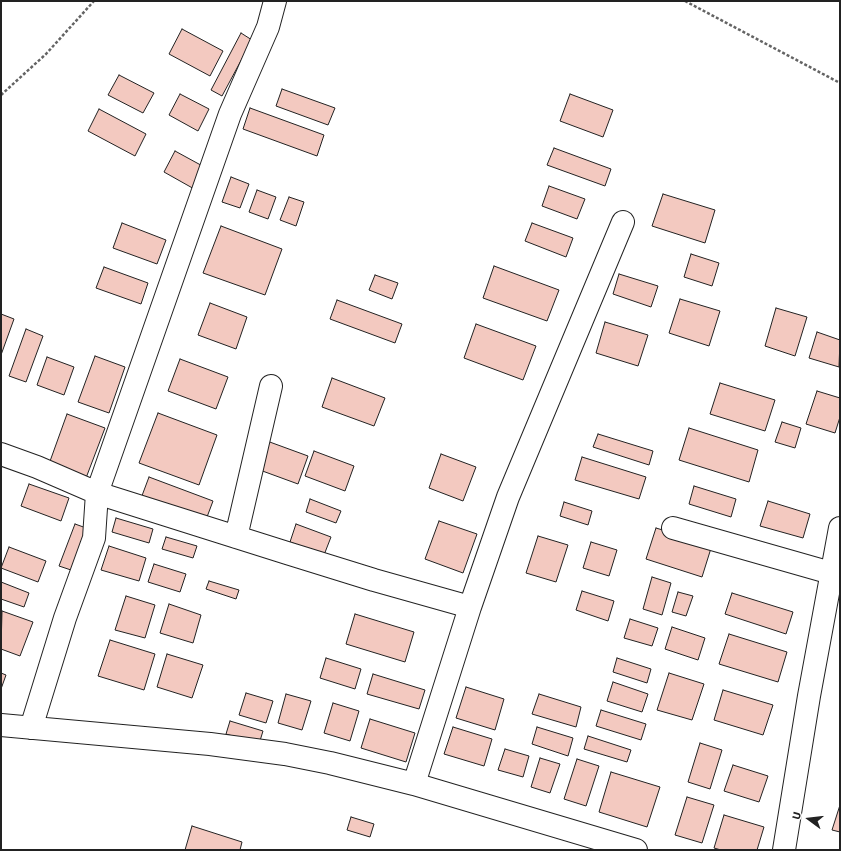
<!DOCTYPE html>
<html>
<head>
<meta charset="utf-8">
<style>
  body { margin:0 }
  #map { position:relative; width:841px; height:851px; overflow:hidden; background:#fff; font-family:Signika,sans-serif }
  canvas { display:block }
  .frame { position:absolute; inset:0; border:2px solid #222; pointer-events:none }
  .north { position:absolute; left:789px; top:799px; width:40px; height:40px; -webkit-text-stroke:3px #fff; paint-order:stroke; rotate:285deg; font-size:11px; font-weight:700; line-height:16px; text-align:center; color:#222 }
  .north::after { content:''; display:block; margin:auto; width:14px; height:18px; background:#222; clip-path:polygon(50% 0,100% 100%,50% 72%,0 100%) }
</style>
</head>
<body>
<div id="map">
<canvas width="841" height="851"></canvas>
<div class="frame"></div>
<div class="north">U</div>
</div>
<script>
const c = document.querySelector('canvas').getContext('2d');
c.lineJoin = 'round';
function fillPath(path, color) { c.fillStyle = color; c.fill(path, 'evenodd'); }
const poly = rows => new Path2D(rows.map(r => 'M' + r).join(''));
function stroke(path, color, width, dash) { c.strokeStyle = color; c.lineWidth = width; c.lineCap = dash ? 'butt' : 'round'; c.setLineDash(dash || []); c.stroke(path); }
const building = poly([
  [182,29,223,51,210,76,169,54,182,29],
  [241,33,252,40,222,96,211,90,241,33],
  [119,75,154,93,143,113,108,95,119,75],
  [282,89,335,108,328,125,276,106,282,89],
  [180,94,209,109,198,131,169,115,180,94],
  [570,94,613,110,603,137,560,121,570,94],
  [250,108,324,135,317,156,243,129,250,108],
  [99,109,146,134,135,156,88,131,99,109],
  [554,148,611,169,605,186,547,165,554,148],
  [175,151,208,169,196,190,164,172,175,151],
  [231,177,249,184,240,208,222,202,231,177],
  [549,186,585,199,577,219,542,206,549,186],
  [257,190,276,197,268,219,249,212,257,190],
  [663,194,715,210,705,243,652,226,663,194],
  [289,197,304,202,296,226,280,220,289,197],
  [122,223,166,240,157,264,113,248,122,223],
  [532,223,573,238,566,257,525,241,532,223],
  [221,226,282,249,265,295,203,273,221,226],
  [691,254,719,263,712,286,684,277,691,254],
  [494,266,559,290,547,321,483,298,494,266],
  [104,267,148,283,141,304,96,288,104,267],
  [619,274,658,286,651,307,613,294,619,274],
  [375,275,398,283,392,299,369,290,375,275],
  [680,299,720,311,709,346,669,333,680,299],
  [337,300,402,324,395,343,330,319,337,300],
  [210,303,247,317,236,349,198,335,210,303],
  [776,308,807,317,795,356,765,346,776,308],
  [1,314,14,319,1,355,1,314],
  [605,322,648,335,638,366,596,353,605,322],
  [476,324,536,346,523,380,464,358,476,324],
  [26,329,43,336,26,382,9,376,26,329],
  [817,332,840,340,839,367,809,358,817,332],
  [95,356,125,367,109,413,78,402,95,356],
  [47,357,74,367,64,395,37,385,47,357],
  [180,359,228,377,216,409,168,391,180,359],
  [332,378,385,398,374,426,322,407,332,378],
  [720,383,775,400,765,431,710,414,720,383],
  [817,391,840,398,840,417,835,433,806,424,817,391],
  [158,413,217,435,199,485,139,463,158,413],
  [67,414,105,428,86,478,49,464,67,414],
  [782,422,801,428,795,448,775,442,782,422],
  [689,428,758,450,749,482,679,460,689,428],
  [598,434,653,451,649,465,593,447,598,434],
  [267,441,308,456,298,484,257,469,267,441],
  [314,451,354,466,345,491,305,476,314,451],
  [441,454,476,467,463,501,429,488,441,454],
  [582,457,646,477,639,499,575,480,582,457],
  [149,477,213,501,204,525,140,501,149,477],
  [29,484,69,498,61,521,21,506,29,484],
  [694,486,736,499,731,517,689,504,694,486],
  [310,499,341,511,336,523,306,512,310,499],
  [768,501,810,514,803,538,760,526,768,501],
  [564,502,592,511,588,525,560,516,564,502],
  [116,518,153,529,149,543,112,532,116,518],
  [439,521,477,534,463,573,425,559,439,521],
  [75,524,89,529,74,571,59,566,75,524],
  [296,524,331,537,324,555,290,542,296,524],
  [656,528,712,545,702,577,646,559,656,528],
  [538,536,568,545,556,582,526,573,538,536],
  [166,537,197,546,193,558,162,549,166,537],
  [591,542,617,550,609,576,583,568,591,542],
  [109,546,146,558,139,581,101,570,109,546],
  [9,547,46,561,38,582,1,568,9,547],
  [154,564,186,574,180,592,148,582,154,564],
  [652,577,671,583,662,615,643,609,652,577],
  [209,581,239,590,236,599,206,589,209,581],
  [1,582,29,593,24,607,1,599,1,582],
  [582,591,614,601,608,621,576,610,582,591],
  [678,592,693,596,686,616,672,612,678,592],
  [732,593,793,612,786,634,725,614,732,593],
  [126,596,155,605,145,638,115,630,126,596],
  [169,604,201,615,193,643,160,633,169,604],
  [2,611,33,622,20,656,1,649,2,611],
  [355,614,414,632,405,662,346,644,355,614],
  [630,619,658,628,652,646,624,638,630,619],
  [672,627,705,638,698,660,665,649,672,627],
  [729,634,787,652,778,682,719,664,729,634],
  [110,640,155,654,144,690,98,676,110,640],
  [167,654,203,665,192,698,157,687,167,654],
  [326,658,361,669,355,689,320,678,326,658],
  [617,658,651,669,647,683,613,672,617,658],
  [1,673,6,675,1,689,1,673],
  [669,673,704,684,692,720,657,710,669,673],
  [373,674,425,690,419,709,367,694,373,674],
  [613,682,648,694,642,712,607,701,613,682],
  [466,687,504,699,495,730,456,718,466,687],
  [723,690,773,705,763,735,714,720,723,690],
  [246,693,273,701,266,723,239,715,246,693],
  [286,694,311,701,302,730,278,723,286,694],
  [539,694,581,707,576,727,532,714,539,694],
  [333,703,359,711,350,741,324,733,333,703],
  [601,710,646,724,641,740,596,726,601,710],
  [370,719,415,733,406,762,361,748,370,719],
  [230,721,263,731,259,744,226,734,230,721],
  [453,727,492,739,484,766,444,754,453,727],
  [537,727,573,738,568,756,532,744,537,727],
  [588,736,631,750,627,762,584,749,588,736],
  [700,743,722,750,710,789,688,782,700,743],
  [505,749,529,756,523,777,498,770,505,749],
  [540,758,560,764,550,793,531,787,540,758],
  [577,759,599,766,586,806,564,799,577,759],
  [733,765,768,776,759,802,724,791,733,765],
  [611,772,660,787,647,827,599,812,611,772],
  [687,797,714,805,702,843,675,835,687,797],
  [840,805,840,832,832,830,840,805],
  [724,815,764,827,757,850,721,850,714,848,724,815],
  [351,817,374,824,370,837,347,830,351,817],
  [192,826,242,842,240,850,185,850,192,826]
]);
fillPath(building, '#f3c9c0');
stroke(building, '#222', 1);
const street = poly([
  [1,454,37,467,97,493,287,553,374,580,470,607],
  [673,528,831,573],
  [236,537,271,386],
  [1,725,210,744,285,754,330,763,414,784,636,850],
  [31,728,65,618,94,538,97,493,230,114,268,27,275,1],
  [414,784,470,607,508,497,623,222],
  [784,850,809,696,840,528]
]);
stroke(street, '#222', 24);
stroke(poly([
  [685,1,840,83],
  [1,95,46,54,94,1]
]), '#646464', 2.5, [3, 2]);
stroke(street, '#fff', 22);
</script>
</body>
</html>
